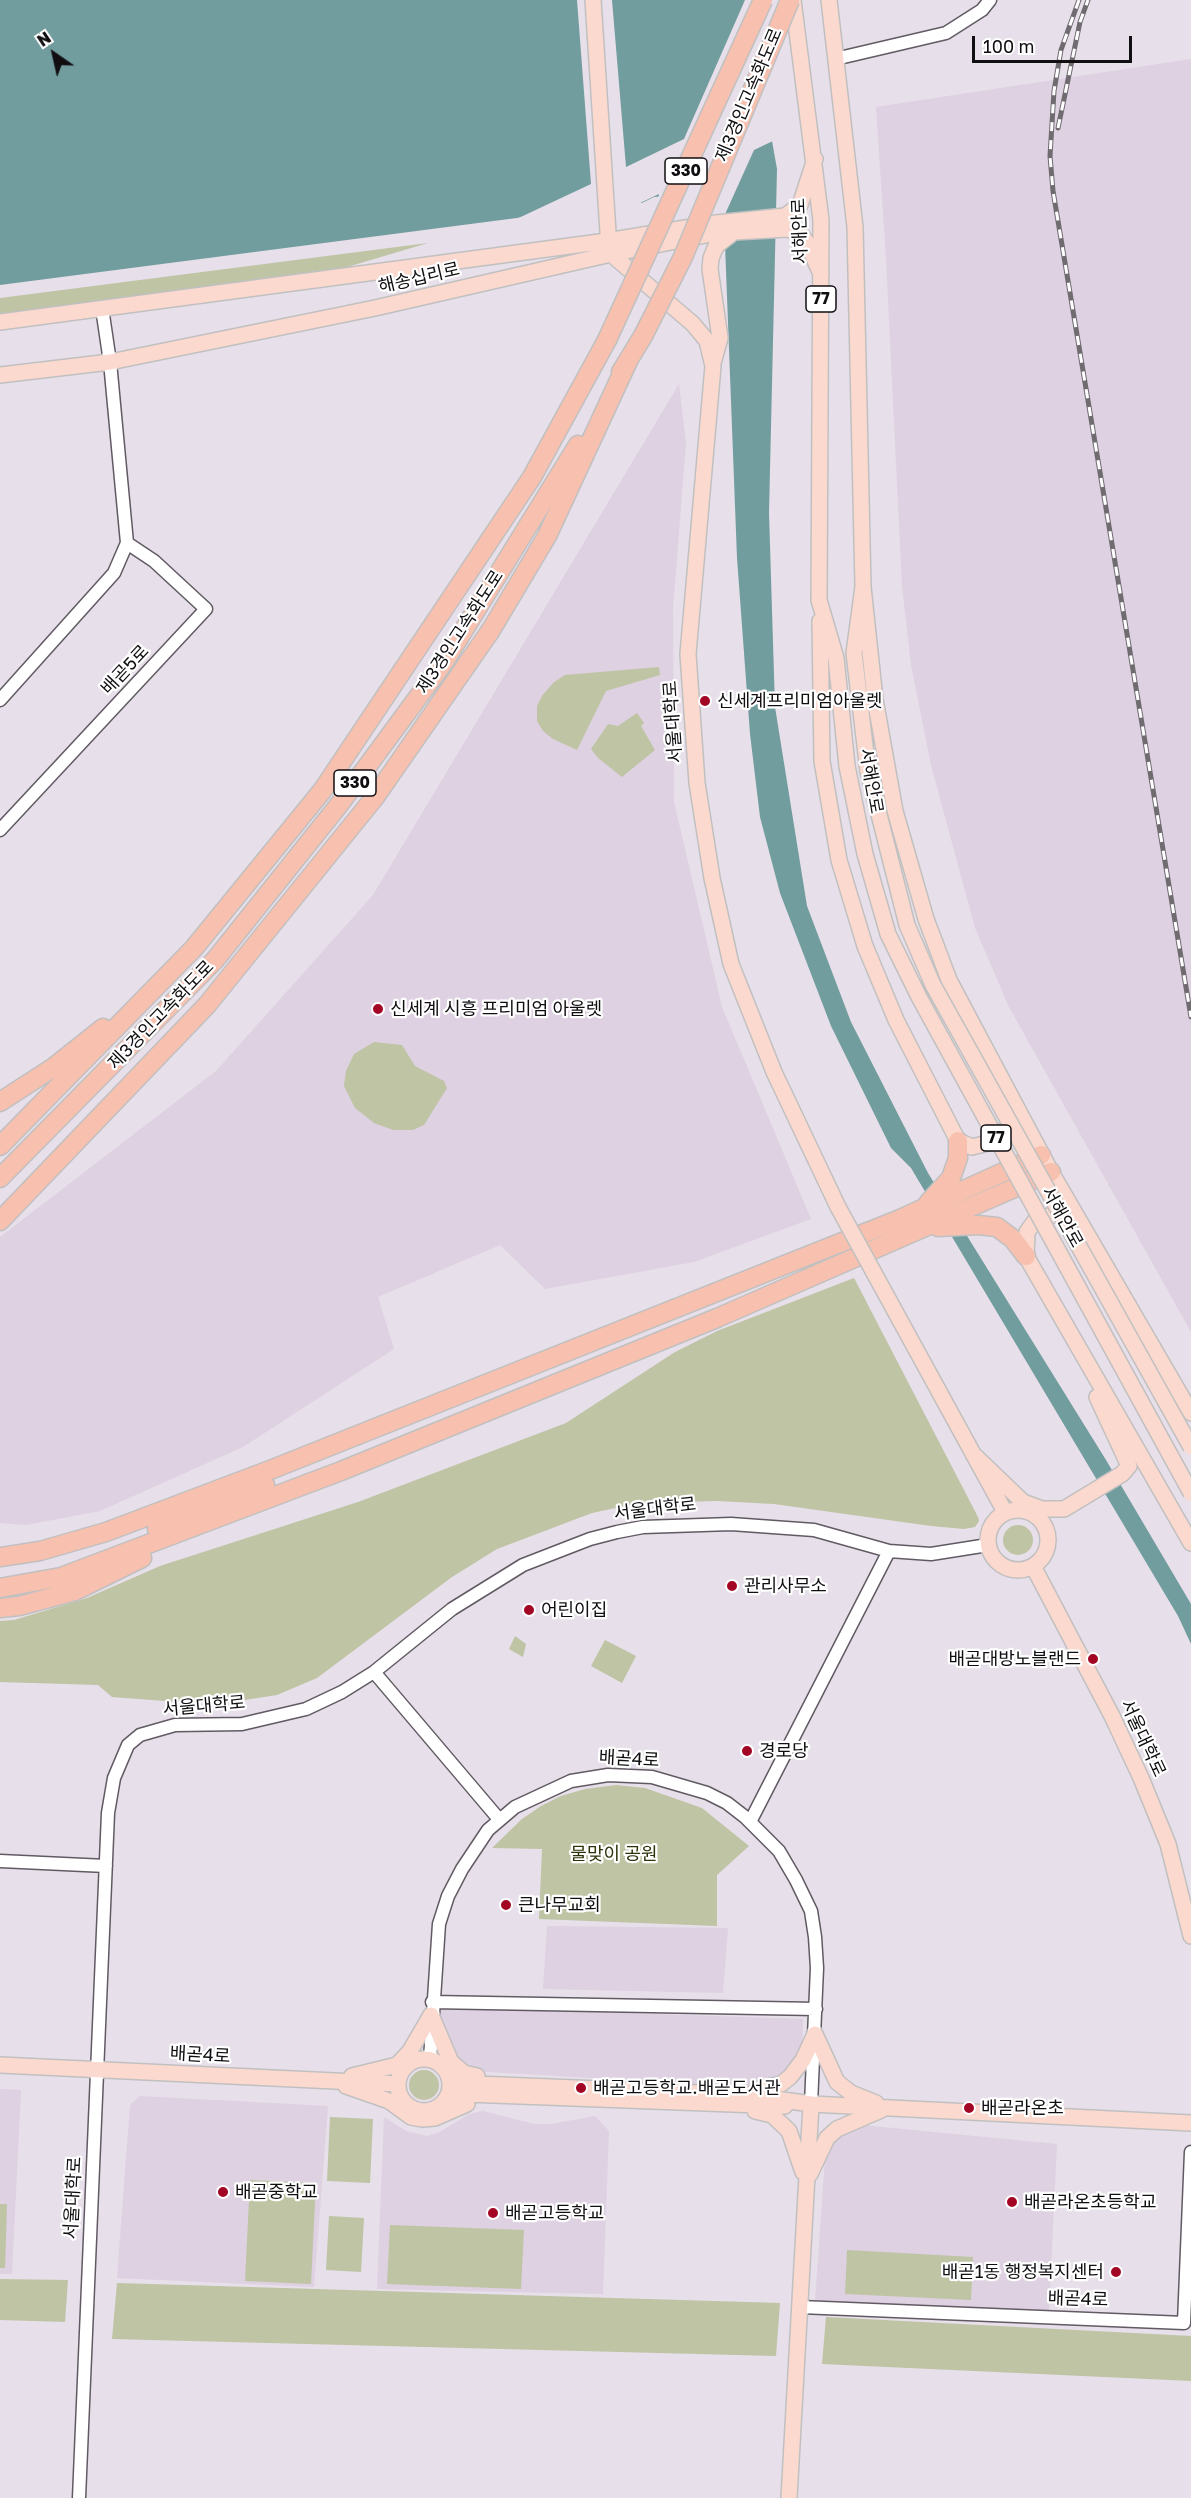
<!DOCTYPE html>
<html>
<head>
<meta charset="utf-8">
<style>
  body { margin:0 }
  #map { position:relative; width:1191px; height:2498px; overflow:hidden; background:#e7dfe9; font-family:"Golos Text",sans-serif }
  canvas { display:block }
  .north { position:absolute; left:24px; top:24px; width:60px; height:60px; -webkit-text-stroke:4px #fff; paint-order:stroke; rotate:326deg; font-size:16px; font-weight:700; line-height:24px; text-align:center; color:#100e11 }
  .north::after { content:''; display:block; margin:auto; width:21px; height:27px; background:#100e11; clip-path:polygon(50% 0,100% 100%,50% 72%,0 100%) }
  .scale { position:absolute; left:972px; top:36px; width:160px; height:27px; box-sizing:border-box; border:3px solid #100e11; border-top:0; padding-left:8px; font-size:18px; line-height:21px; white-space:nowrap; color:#100e11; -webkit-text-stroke:4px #fff; paint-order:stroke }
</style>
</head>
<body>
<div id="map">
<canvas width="1191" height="2498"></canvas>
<div class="north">N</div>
<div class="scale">100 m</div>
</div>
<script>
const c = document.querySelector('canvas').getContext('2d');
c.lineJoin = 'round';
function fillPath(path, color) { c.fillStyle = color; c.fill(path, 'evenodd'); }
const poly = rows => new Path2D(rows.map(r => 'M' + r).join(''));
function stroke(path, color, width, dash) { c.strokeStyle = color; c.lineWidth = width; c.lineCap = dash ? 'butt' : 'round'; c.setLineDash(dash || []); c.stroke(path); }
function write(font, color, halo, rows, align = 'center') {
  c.font = font + ' "Golos Text","Noto Sans KR",sans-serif'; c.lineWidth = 4.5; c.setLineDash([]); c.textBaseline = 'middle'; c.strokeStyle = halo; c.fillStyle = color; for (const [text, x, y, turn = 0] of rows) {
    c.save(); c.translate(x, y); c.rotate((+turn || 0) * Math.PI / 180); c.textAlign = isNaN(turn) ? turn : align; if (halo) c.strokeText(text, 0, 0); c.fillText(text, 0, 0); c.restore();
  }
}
fillPath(poly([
  [1191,59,1191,1332,1009,1007,975,928,931,765,911,665,902,586,886,258,876,107],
  [679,384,686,443,673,608,674,802,722,1007,811,1219,694,1262,545,1289,500,1245,378,1297,394,1349,243,1447,100,1511,26,1525,0,1523,0,1237,216,1071,373,895],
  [547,1926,728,1928,723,1993,543,1989],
  [441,2007,803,2019,802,2072,776,2089,472,2071,462,2069,441,2040],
  [0,2089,21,2090,12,2274,0,2274],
  [140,2096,328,2106,314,2287,117,2278,130,2105],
  [483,2111,534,2124,551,2124,595,2116,609,2131,603,2294,377,2289,384,2117,406,2131,427,2136,438,2133,469,2114],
  [862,2125,1057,2144,1049,2311,815,2302,825,2158,836,2134]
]), '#ded1e1');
fillPath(poly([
  [428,243,347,267,0,314,0,298],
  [659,667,660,675,606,691,577,750,553,739,543,731,537,721,537,706,542,696,553,683,565,675],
  [637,713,644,723,641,726,655,750,622,777,598,758,591,749,608,724,618,726],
  [374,1042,402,1045,415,1066,444,1081,447,1088,424,1125,413,1130,393,1130,374,1123,355,1108,344,1086,346,1071,354,1054],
  [854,1278,978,1517,979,1521,975,1527,964,1529,931,1526,774,1504,717,1501,639,1503,592,1513,497,1549,452,1577,317,1678,277,1695,225,1703,191,1703,112,1697,98,1685,0,1682,0,1621,14,1620,87,1598,160,1566,358,1502,566,1423,675,1352,717,1331],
  '1003 1540a15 15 0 1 1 30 0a15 15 0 1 1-30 0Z',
  [515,1636,526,1644,523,1657,509,1649],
  [605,1640,636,1656,622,1683,591,1666],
  [616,1785,645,1788,702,1808,749,1846,717,1875,717,1926,539,1919,542,1849,492,1848,522,1819,541,1806,561,1796,585,1789],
  '409 2085a15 15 0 1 1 30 0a15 15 0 1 1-30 0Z',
  [330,2117,373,2119,370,2183,327,2181],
  [250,2180,316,2183,311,2284,245,2281],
  [0,2204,7,2204,5,2268,0,2268],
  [329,2216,364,2218,361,2272,326,2270],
  [390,2225,524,2230,521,2289,387,2284],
  [847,2250,973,2257,971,2300,845,2294],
  [0,2279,68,2280,65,2322,0,2320],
  [117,2283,780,2303,776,2356,112,2339],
  [826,2317,1191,2336,1191,2381,822,2364]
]), '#bec4a4');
fillPath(poly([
  [0,0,747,0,777,169,769,513,775,707,807,906,851,1022,928,1173,1106,1460,1191,1604,1191,1644,1178,1616,911,1168,891,1148,831,1026,780,893,760,817,750,734,737,558,723,192,654,197,642,203,631,200,621,181,606,175,563,212,0,285]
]), '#719d9f');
fillPath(poly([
  [577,0,612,0,626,167,684,139,745,0,750,0,775,140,754,150,722,221,721,195,658,200,659,194,636,205,619,196,618,182,606,178,602,179,597,202,592,210,510,222,591,184]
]), '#e7dfe9');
const minor = poly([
  [835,59,946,33,982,10,990,0],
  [0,700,114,573,127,543,110,362,102,308],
  [0,830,206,609,154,561,127,543],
  [374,1672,498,1818],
  [750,1822,889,1551],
  [0,1861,106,1866],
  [432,2002,816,2009],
  [430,2059,439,1924,448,1896,462,1869,488,1830,515,1807,571,1781,608,1775,652,1777,707,1793,727,1803,745,1817,779,1851,796,1880,811,1911,815,1937,817,1968,811,2104],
  [800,2307,1184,2323,1191,2152],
  [79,2498,108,1813,114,1778,128,1745,140,1735,175,1725,242,1724,306,1709,342,1692,374,1672,452,1609,523,1565,590,1539,617,1532,643,1527,731,1524,814,1530,889,1551,931,1554,988,1545]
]);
const major = poly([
  [593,0,609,248],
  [793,0,821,220,819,600,836,658,847,766],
  [829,0,855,227,863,587,854,653,868,771],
  [611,254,693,324,707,341,713,366,688,654,697,783,712,878,731,964,774,1072,838,1207],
  [0,322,607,241,716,223,785,216,800,205,815,159],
  [713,363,720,338,710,269,711,258,716,246,734,232],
  [0,375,110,362,375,308,611,254,716,233,788,229,801,234,807,243,821,274],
  [863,587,875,699,895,811,926,919,949,980,1051,1172,1191,1413],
  [820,621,822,761,839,860,865,946,896,1020,958,1141,972,1147,988,1143,1001,1134,1013,1121,1014,1112],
  [1071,1216,1068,1214,1052,1215,1035,1221,1027,1232,1026,1256,1191,1543],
  [873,1271,1005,1512],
  [973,1454,1023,1502,1042,1509,1064,1509,1122,1474,1129,1466,1097,1397],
  '988 1540a30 30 0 1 1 60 0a30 30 0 1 1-60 0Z',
  [1033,1566,1112,1716,1141,1778,1168,1844,1191,1936],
  [431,2015,451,2062,464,2073,477,2076],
  [815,2034,837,2082,851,2093,876,2103],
  '398 2085a26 26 0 1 1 52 0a26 26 0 1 1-52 0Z',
  [0,2065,398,2084],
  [448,2075,459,2081,477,2084,748,2095,811,2104,1191,2123],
  [352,2076,397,2065,410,2051,431,2015],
  [346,2086,389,2101,411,2117,422,2119,435,2118,467,2104],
  [756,2090,781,2084,790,2077,803,2060,815,2034],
  [445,2100,467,2094,785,2106],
  [755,2111,772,2115,789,2131,803,2172],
  [810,2174,827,2138,837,2129,881,2110],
  [789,2498,811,2104]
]);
const highway = poly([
  [621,372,643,336],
  [0,1102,54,1067,103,1028],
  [0,1146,194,948,322,791,532,477,607,340],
  [0,1178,215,960,338,806,444,662,578,445],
  [928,1203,951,1178,958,1158,958,1141],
  [0,1221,207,1005,375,797,491,630,547,536,628,361],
  [938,1227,978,1225,997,1227,1013,1239,1026,1256],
  [157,1529,265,1485],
  [0,1557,40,1551,106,1532,270,1470,900,1219,1041,1155],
  [0,1588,61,1577,341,1471,717,1318,1051,1172],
  [0,1608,19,1606,75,1591,142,1558]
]);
stroke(minor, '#615a63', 15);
stroke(major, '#c1c0c1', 18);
stroke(highway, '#c1c0c1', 21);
stroke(minor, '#fff', 12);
stroke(major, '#fbd9ce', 15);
stroke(highway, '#f8c0ae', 18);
const rail = poly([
  [1079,0,1061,50,1054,91,1050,156,1053,191,1191,1017],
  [1058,128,1080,22,1088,0]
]);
stroke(rail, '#706b71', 5);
stroke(rail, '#fff', 3, [9]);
const majorBridge = poly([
  [847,766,865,854,888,934,919,997,1191,1493],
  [868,771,907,925,933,985,1191,1447],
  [838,1207,873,1271]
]);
const highwayBridge = poly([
  [643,336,683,257,790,0],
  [607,340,763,0]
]);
stroke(majorBridge, '#c1c0c1', 18, []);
stroke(highwayBridge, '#c1c0c1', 21, []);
stroke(majorBridge, '#fbd9ce', 15);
stroke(highwayBridge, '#f8c0ae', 18);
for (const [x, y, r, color] of [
  [705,701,6,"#a30524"],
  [378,1009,6,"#a30524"],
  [732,1586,6,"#a30524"],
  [529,1610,6,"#a30524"],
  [1093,1659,6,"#a30524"],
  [747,1751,6,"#a30524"],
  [506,1905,6,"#a30524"],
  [581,2088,6,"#a30524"],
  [969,2108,6,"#a30524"],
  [223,2192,6,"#a30524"],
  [1012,2202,6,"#a30524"],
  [493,2213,6,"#a30524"],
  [1116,2272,6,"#a30524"]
]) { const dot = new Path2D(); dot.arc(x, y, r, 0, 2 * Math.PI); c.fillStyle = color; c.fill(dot); stroke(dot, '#fff', 2); }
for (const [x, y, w] of [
  [686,171,42],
  [821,299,30],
  [355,783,42],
  [996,1138,30]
]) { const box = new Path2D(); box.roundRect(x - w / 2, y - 13, w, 26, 4.5); c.fillStyle = '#fff'; c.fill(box); stroke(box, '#100e11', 1.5); }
write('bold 16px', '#100e11', null, [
  ["330",686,171],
  ["77",821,299],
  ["330",355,783],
  ["77",996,1138]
]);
write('18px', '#100e11', '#fff', [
  ["제3경인고속화도로",749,95,-67],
  ["서해안로",800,231,-92],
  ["해송십리로",419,278,-13],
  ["제3경인고속화도로",460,632,-57],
  ["배곧5로",125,670,-47],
  ["서울대학로",673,722,-94],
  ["서해안로",871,781,80],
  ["제3경인고속화도로",161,1015,-46],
  ["서해안로",1062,1217,61],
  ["서울대학로",655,1509,-7],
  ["서울대학로",204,1706,-5],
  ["서울대학로",1143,1738,65],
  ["배곧4로",629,1759,3],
  ["배곧4로",200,2055,3],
  ["서울대학로",73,2198,-87],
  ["배곧4로",1078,2299,2]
]);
write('18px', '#100e11', '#fff', [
  ["신세계프리미엄아울렛",717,701],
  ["신세계 시흥 프리미엄 아울렛",390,1009],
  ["관리사무소",744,1586],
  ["어린이집",541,1610],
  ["배곧대방노블랜드",1081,1659,"right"],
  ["경로당",759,1751],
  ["큰나무교회",518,1905],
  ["배곧고등학교.배곧도서관",593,2088],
  ["배곧라온초",981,2108],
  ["배곧중학교",235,2192],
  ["배곧라온초등학교",1024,2202],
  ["배곧고등학교",505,2213],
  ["배곧1동 행정복지센터",1104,2272,"right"]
], 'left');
write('18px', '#2d3308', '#fff', [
  ["물맞이 공원",614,1854]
]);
</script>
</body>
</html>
